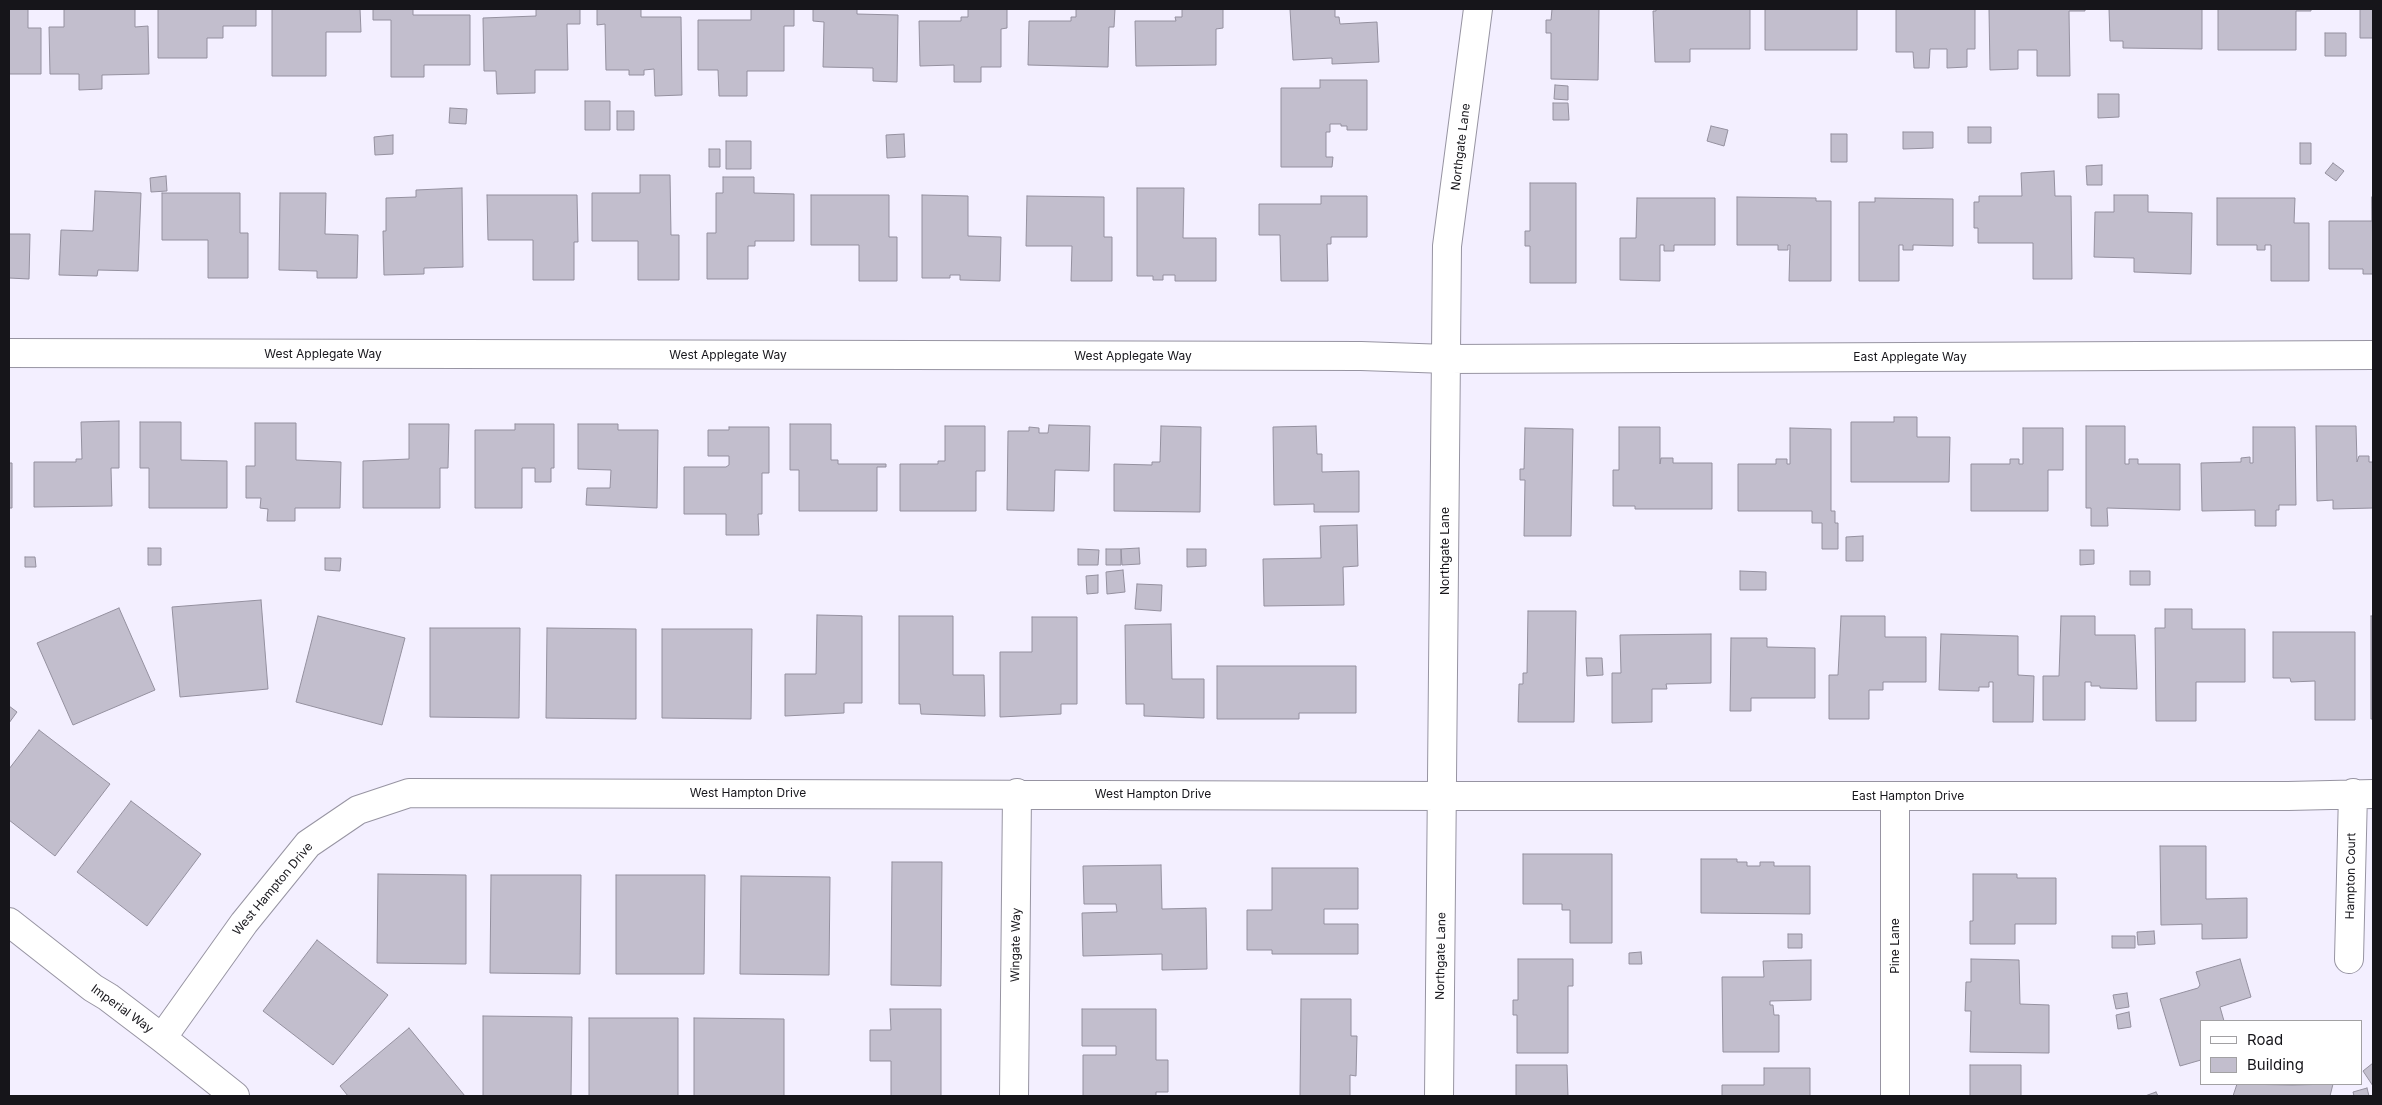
<!DOCTYPE html>
<html>
<head>
<meta charset="utf-8">
<style>
  body { margin:0 }
  #map { position:relative; width:2382px; height:1105px; overflow:hidden; background:#f3efff; font-family:Inter,sans-serif }
  canvas { display:block }
  .frame { position:absolute; inset:0; border:10px solid #16151a; pointer-events:none }
  .legend { position:absolute; left:2200px; top:1020px; width:162px; height:65px; box-sizing:border-box; background:#fff; border:1px solid #a2a1a3; margin:0; padding:6px 9px; list-style:none; font-size:15px; color:#16151a }
  .legend li { display:flex; align-items:center; gap:10px; height:25px }
  .legend b { width:25px; border:1px solid #a2a1a3 }
</style>
</head>
<body>
<div id="map">
<canvas width="2382" height="1105"></canvas>
<div class="frame"></div>
<ul class="legend">
<li><b style="height:6px;background:#fff"></b>Road</li>
<li><b style="height:14px;background:#c2becd"></b>Building</li>
</ul>
</div>
<script>
const c = document.querySelector('canvas').getContext('2d');
c.lineJoin = 'round';
function fillPath(path, color) { c.fillStyle = color; c.fill(path, 'evenodd'); }
const poly = rows => new Path2D(rows.map(r => 'M' + r).join(''));
function stroke(path, color, width, dash) { c.strokeStyle = color; c.lineWidth = width; c.lineCap = dash ? 'butt' : 'round'; c.setLineDash(dash || []); c.stroke(path); }
function write(font, color, halo, rows, align = 'center') {
  c.font = font + ' Inter,sans-serif'; c.lineWidth = 4; c.setLineDash([]); c.textBaseline = 'middle'; c.strokeStyle = halo; c.fillStyle = color; for (const [text, x, y, turn = 0] of rows) {
    c.save(); c.translate(x, y); c.rotate((+turn || 0) * Math.PI / 180); c.textAlign = isNaN(turn) ? turn : align; if (halo) c.strokeText(text, 0, 0); c.fillText(text, 0, 0); c.restore();
  }
}
const building = poly([
  [9,9,28,9,28,28,41,28,41,74,9,74,9,9],
  [64,9,135,9,135,27,148,26,149,74,102,75,102,89,79,90,79,74,50,74,49,27,64,27,64,9],
  [158,9,256,9,256,26,223,26,223,38,207,38,207,58,158,58,158,9],
  [272,9,360,9,361,32,326,32,326,76,272,76,272,9],
  [373,9,413,9,413,15,470,15,470,65,424,65,424,77,391,77,391,20,373,20,373,9],
  [536,9,580,9,580,24,567,24,568,70,535,70,535,93,497,94,496,71,484,71,483,18,536,16,536,9],
  [597,9,641,9,641,17,681,17,682,95,655,96,654,69,644,70,644,75,629,75,629,70,606,70,605,24,597,25,597,9],
  [751,9,794,9,794,26,784,26,784,71,747,71,747,96,719,96,718,70,698,70,698,20,751,20,751,9],
  [813,9,857,9,857,14,898,15,897,82,873,81,873,68,823,67,824,22,813,21,813,9],
  [968,9,1007,9,1007,28,1001,29,1001,67,981,67,981,82,954,82,954,65,920,66,919,21,961,21,961,17,968,17,968,9],
  [1076,9,1115,9,1114,27,1109,27,1108,67,1028,65,1029,21,1071,21,1071,17,1076,17,1076,9],
  [1182,9,1223,9,1223,28,1216,29,1216,65,1136,66,1135,21,1176,21,1175,17,1182,17,1182,9],
  [1290,9,1335,9,1335,17,1339,17,1340,24,1377,22,1379,62,1332,64,1332,58,1293,60,1290,9],
  [1552,9,1599,9,1598,80,1551,79,1551,33,1546,33,1546,20,1551,20,1552,9],
  [1656,9,1750,9,1750,49,1690,49,1690,62,1655,62,1653,11,1656,11,1656,9],
  [1765,9,1857,9,1857,50,1765,50,1765,9],
  [1896,9,1975,9,1975,49,1967,49,1967,67,1947,68,1947,49,1930,49,1929,68,1914,68,1913,52,1896,52,1896,9],
  [1989,9,2085,9,2085,11,2069,11,2070,76,2037,76,2037,50,2018,50,2018,69,1990,70,1989,9],
  [2109,9,2202,9,2202,49,2123,48,2123,41,2110,41,2109,9],
  [2218,9,2311,9,2311,11,2296,11,2296,50,2218,50,2218,9],
  [2360,9,2373,9,2373,38,2360,38,2360,9],
  [2325,33,2346,33,2346,56,2325,56,2325,33],
  [1320,80,1367,80,1367,130,1347,130,1347,126,1341,126,1341,124,1330,124,1330,132,1326,132,1326,157,1333,157,1332,167,1281,167,1281,88,1320,88,1320,80],
  [1555,85,1568,86,1568,100,1554,99,1555,85],
  [2098,94,2119,94,2119,117,2098,118,2098,94],
  [585,101,610,101,610,130,585,130,585,101],
  [1553,103,1568,103,1569,120,1553,120,1553,103],
  [450,108,467,109,466,124,449,123,450,108],
  [617,111,634,111,634,130,617,130,617,111],
  [1711,126,1728,130,1724,146,1707,141,1711,126],
  [1968,127,1991,127,1991,143,1968,143,1968,127],
  [1903,132,1933,132,1933,148,1903,149,1903,132],
  [904,134,905,157,887,158,886,135,904,134],
  [1831,134,1847,134,1847,162,1831,162,1831,134],
  [393,135,393,154,375,155,374,137,393,135],
  [726,141,751,141,751,169,726,169,726,141],
  [2300,143,2311,143,2311,164,2300,164,2300,143],
  [709,149,720,149,720,167,709,167,709,149],
  [2333,163,2344,171,2336,181,2325,173,2333,163],
  [2102,165,2102,185,2087,185,2086,166,2102,165],
  [2054,171,2055,196,2071,196,2072,279,2033,279,2033,243,1978,243,1978,228,1974,228,1974,202,1979,202,1979,196,2022,196,2021,173,2054,171],
  [640,175,670,175,671,235,679,235,679,280,638,280,638,241,592,241,592,193,640,193,640,175],
  [166,176,167,191,151,192,150,178,166,176],
  [723,177,754,177,754,193,794,194,794,241,755,241,755,246,748,246,748,279,707,279,707,233,716,233,716,193,723,193,723,177],
  [1530,183,1576,183,1576,283,1530,283,1530,246,1525,246,1525,231,1530,231,1530,183],
  [462,188,463,267,424,268,424,274,384,275,383,231,386,231,386,198,416,197,416,190,462,188],
  [1137,188,1184,188,1183,238,1216,238,1216,281,1175,281,1175,275,1163,275,1163,280,1153,280,1153,276,1137,276,1137,188],
  [95,191,141,193,138,271,98,270,97,276,59,275,61,230,93,231,95,191],
  [162,193,240,193,240,233,248,233,248,278,208,278,208,240,162,240,162,193],
  [280,193,326,193,325,234,358,235,357,278,317,278,317,271,279,270,280,193],
  [487,195,577,195,578,242,574,242,574,280,533,280,533,240,488,240,487,195],
  [811,195,889,195,889,237,897,237,897,281,859,281,859,245,811,245,811,195],
  [922,195,968,196,968,236,1001,237,1000,281,960,280,960,275,950,275,950,278,922,278,922,195],
  [2114,195,2148,195,2148,212,2192,213,2191,274,2134,272,2134,258,2094,257,2095,212,2114,212,2114,195],
  [1027,196,1104,197,1104,237,1112,237,1112,281,1071,281,1072,246,1026,246,1027,196],
  [1321,196,1367,196,1367,237,1331,237,1331,244,1327,244,1328,281,1281,281,1280,235,1259,235,1259,204,1321,204,1321,196],
  [1737,197,1816,198,1816,201,1831,201,1831,281,1789,281,1790,245,1788,245,1788,250,1778,250,1778,245,1737,245,1737,197],
  [2372,197,2373,274,2363,274,2363,269,2329,269,2329,221,2372,221,2372,197],
  [1637,198,1715,198,1715,245,1674,245,1674,251,1664,251,1664,245,1660,245,1660,281,1620,280,1620,238,1636,238,1637,198],
  [1875,198,1953,199,1953,246,1913,245,1913,250,1903,250,1903,245,1899,245,1899,281,1859,281,1859,202,1875,202,1875,198],
  [2217,198,2295,198,2294,223,2309,223,2309,281,2271,281,2271,245,2265,245,2265,250,2257,250,2257,245,2217,245,2217,198],
  [9,234,30,234,29,279,9,278,9,234],
  [1894,417,1917,417,1917,437,1950,437,1949,482,1851,482,1851,422,1894,422,1894,417],
  [119,421,119,468,111,468,112,506,34,507,34,462,76,462,76,459,82,459,81,422,119,421],
  [140,422,181,422,181,460,227,461,227,508,149,508,149,468,140,468,140,422],
  [255,423,296,423,296,460,341,462,340,508,295,508,295,521,267,521,268,509,260,508,261,498,246,498,246,466,255,466,255,423],
  [409,424,449,424,448,468,440,468,440,508,363,508,363,461,409,459,409,424],
  [515,424,554,424,554,468,551,468,551,482,535,482,535,468,522,468,522,508,475,508,475,430,515,430,515,424],
  [578,424,618,424,618,430,658,430,657,508,586,505,587,488,610,488,611,470,578,469,578,424],
  [790,424,831,424,831,460,838,460,838,464,886,464,886,467,877,467,877,511,799,511,799,470,790,470,790,424],
  [1049,425,1090,426,1089,471,1055,470,1054,511,1007,510,1008,431,1029,431,1029,427,1039,428,1039,433,1048,433,1049,425],
  [945,426,985,426,985,471,976,471,976,511,900,511,900,464,938,464,938,461,945,461,945,426],
  [1161,426,1201,427,1200,512,1114,511,1114,464,1152,465,1152,462,1160,462,1161,426],
  [1316,426,1317,454,1322,454,1322,472,1359,471,1359,512,1314,512,1314,504,1274,505,1273,427,1316,426],
  [2086,426,2125,426,2125,464,2129,464,2129,459,2138,459,2138,464,2180,464,2180,510,2107,508,2108,526,2091,526,2091,508,2086,508,2086,426],
  [2316,426,2356,426,2357,462,2359,456,2369,456,2369,462,2373,462,2373,508,2333,509,2333,500,2317,501,2316,426],
  [729,427,769,427,769,473,762,473,762,514,758,514,759,535,726,535,726,514,684,514,684,467,726,467,729,465,729,456,708,456,708,430,729,430,729,427],
  [1619,427,1660,427,1660,464,1661,458,1673,458,1673,463,1712,463,1712,509,1635,509,1635,506,1613,506,1613,470,1619,470,1619,427],
  [2253,427,2295,427,2296,505,2279,505,2279,510,2276,510,2276,526,2255,526,2255,510,2202,511,2201,463,2241,462,2241,458,2250,457,2250,463,2253,463,2253,427],
  [1525,428,1573,429,1571,536,1524,536,1525,480,1520,480,1520,469,1524,469,1525,428],
  [1790,428,1831,429,1831,511,1835,511,1835,523,1838,523,1838,549,1822,549,1822,523,1812,523,1812,511,1738,511,1738,464,1776,464,1776,459,1787,459,1787,464,1790,464,1790,428],
  [2023,428,2063,428,2063,470,2048,470,2048,511,1971,511,1971,464,2010,464,2010,459,2019,459,2019,464,2023,464,2023,428],
  [9,463,12,463,12,508,9,508,9,463],
  [1357,525,1358,566,1343,567,1344,605,1264,606,1263,559,1321,558,1320,526,1357,525],
  [1863,536,1863,561,1846,561,1846,537,1863,536],
  [148,548,161,548,161,565,148,565,148,548],
  [1139,548,1140,564,1122,565,1121,549,1139,548],
  [1078,549,1099,550,1098,565,1078,565,1078,549],
  [1106,549,1121,549,1121,565,1106,565,1106,549],
  [1187,549,1206,549,1206,566,1187,567,1187,549],
  [2080,550,2094,550,2094,564,2080,565,2080,550],
  [25,557,35,557,36,567,25,567,25,557],
  [325,558,341,558,340,571,325,570,325,558],
  [1123,570,1125,592,1107,594,1106,572,1123,570],
  [1740,571,1766,572,1766,590,1740,590,1740,571],
  [2130,571,2150,571,2150,585,2130,585,2130,571],
  [1098,575,1098,593,1087,594,1086,576,1098,575],
  [1137,584,1162,585,1161,611,1135,609,1137,584],
  [261,600,268,689,180,697,172,607,261,600],
  [119,608,155,690,73,725,37,643,119,608],
  [2165,609,2192,609,2192,629,2245,629,2245,682,2196,682,2196,721,2156,721,2155,628,2165,628,2165,609],
  [1528,611,1576,611,1574,722,1518,722,1519,684,1523,684,1523,673,1527,673,1528,611],
  [817,615,862,616,862,703,844,703,844,713,785,716,785,674,816,674,817,615],
  [318,616,405,638,382,725,296,702,318,616],
  [899,616,953,616,953,675,984,675,985,716,921,714,920,704,899,704,899,616],
  [1841,616,1885,616,1885,637,1926,637,1926,682,1883,682,1883,690,1869,690,1869,719,1829,719,1829,675,1838,675,1841,616],
  [2061,616,2095,616,2095,635,2135,635,2137,689,2100,688,2100,686,2091,686,2091,682,2085,682,2085,720,2043,720,2043,676,2059,676,2061,616],
  [2371,616,2373,616,2373,719,2371,719,2371,616],
  [1032,617,1077,617,1077,704,1061,704,1061,714,1000,717,1000,652,1032,652,1032,617],
  [1171,624,1172,679,1204,679,1204,718,1144,716,1144,704,1126,704,1125,625,1171,624],
  [430,628,520,628,519,718,430,717,430,628],
  [547,628,636,629,636,719,546,718,547,628],
  [662,629,752,629,751,719,662,718,662,629],
  [2273,632,2355,632,2355,720,2315,720,2315,681,2291,682,2290,678,2273,678,2273,632],
  [1711,634,1711,683,1666,684,1667,689,1652,689,1652,722,1612,723,1612,673,1621,673,1620,635,1711,634],
  [1941,634,2018,636,2018,675,2034,676,2033,722,1993,722,1993,682,1989,682,1989,687,1979,687,1979,691,1939,690,1941,634],
  [1731,638,1767,638,1767,647,1815,648,1815,698,1751,698,1751,711,1730,711,1731,638],
  [1586,658,1602,658,1603,675,1587,676,1586,658],
  [1217,666,1356,666,1356,713,1299,713,1299,719,1217,719,1217,666],
  [9,706,17,712,9,723,9,706],
  [39,730,110,784,55,856,9,820,9,769,39,730],
  [131,801,201,854,147,926,77,872,131,801],
  [2160,846,2206,846,2206,899,2247,898,2247,938,2202,939,2202,924,2161,925,2160,846],
  [1523,854,1612,854,1612,943,1570,943,1570,910,1562,910,1562,904,1523,904,1523,854],
  [1701,859,1737,859,1737,862,1747,862,1747,866,1760,866,1760,862,1774,862,1774,866,1810,866,1810,914,1701,913,1701,859],
  [892,862,942,862,941,986,891,985,892,862],
  [1161,865,1162,909,1206,908,1207,969,1162,970,1162,954,1083,956,1082,913,1117,912,1116,904,1084,904,1083,866,1161,865],
  [1272,868,1358,868,1358,909,1324,909,1324,924,1358,924,1358,954,1272,954,1272,950,1247,950,1247,910,1272,910,1272,868],
  [378,874,466,875,466,964,377,963,378,874],
  [1973,874,2017,874,2017,878,2056,878,2056,924,2015,924,2015,944,1970,944,1970,921,1973,921,1973,874],
  [491,875,581,875,580,974,490,973,491,875],
  [616,875,705,875,704,974,616,974,616,875],
  [741,876,830,877,829,975,740,974,741,876],
  [2154,931,2155,944,2138,945,2137,932,2154,931],
  [1788,934,1802,934,1802,948,1788,948,1788,934],
  [2112,936,2135,936,2135,948,2112,948,2112,936],
  [317,940,388,995,333,1065,263,1011,317,940],
  [1641,952,1642,964,1629,964,1629,953,1641,952],
  [1518,959,1573,959,1573,986,1568,986,1568,1053,1517,1053,1517,1015,1513,1015,1513,1000,1518,1000,1518,959],
  [1971,959,2019,960,2020,1004,2049,1005,2049,1053,1970,1052,1971,1011,1965,1011,1966,982,1971,982,1971,959],
  [2240,959,2251,997,2220,1007,2224,1021,2201,1021,2201,1060,2180,1066,2160,999,2198,988,2200,985,2196,972,2240,959],
  [1811,960,1811,1000,1770,1001,1770,1005,1773,1005,1774,1015,1779,1015,1779,1052,1723,1052,1722,977,1764,977,1763,961,1811,960],
  [2127,993,2129,1007,2116,1009,2113,995,2127,993],
  [1301,999,1351,999,1351,1036,1357,1036,1356,1076,1350,1075,1350,1096,1300,1096,1301,999],
  [890,1009,941,1009,941,1096,891,1096,891,1061,870,1061,870,1030,891,1030,890,1009],
  [1082,1009,1156,1009,1156,1060,1168,1060,1168,1092,1156,1092,1156,1096,1083,1096,1083,1055,1116,1055,1116,1046,1082,1046,1082,1009],
  [2129,1012,2131,1027,2118,1029,2116,1015,2129,1012],
  [483,1016,572,1017,571,1096,483,1096,483,1016],
  [589,1018,678,1018,678,1096,589,1096,589,1018],
  [694,1018,784,1019,784,1096,694,1096,694,1018],
  [409,1028,465,1096,348,1096,340,1086,409,1028],
  [2373,1063,2373,1086,2363,1071,2373,1063],
  [1516,1065,1567,1065,1568,1096,1516,1096,1516,1065],
  [1970,1065,2021,1065,2021,1096,1970,1096,1970,1065],
  [1764,1068,1810,1068,1810,1096,1722,1096,1722,1085,1764,1085,1764,1068],
  [2237,1084,2292,1085,2333,1084,2330,1096,2233,1096,2237,1084],
  [2367,1088,2369,1096,2354,1096,2353,1092,2367,1088],
  [2156,1092,2158,1096,2145,1096,2156,1092]
]);
fillPath(building, '#c2becd');
stroke(building, '#94909f', 1);
const minor = poly([
  [9,353,1361,356,1447,359,2373,355],
  [1895,796,1895,1096],
  [9,922,93,988,108,997,162,1038,235,1096],
  [2349,959,2353,793],
  [162,1038,244,923,308,844,358,810,409,793,1443,796,2288,796,2373,794],
  [1014,1096,1017,793],
  [1439,1096,1447,246,1478,9]
]);
stroke(minor, '#9794a2', 30);
stroke(minor, '#fff', 28);
write('12px', '#16151a', '#fff', [
  ["Northgate Lane",1461,147,-83],
  ["West Applegate Way",323,354],
  ["West Applegate Way",728,355],
  ["West Applegate Way",1133,356],
  ["East Applegate Way",1910,357],
  ["Northgate Lane",1445,551,-90],
  ["West Hampton Drive",748,793],
  ["West Hampton Drive",1153,794],
  ["East Hampton Drive",1908,796],
  ["Hampton Court",2351,876,-89],
  ["West Hampton Drive",273,889,-50],
  ["Wingate Way",1016,945,-89],
  ["Pine Lane",1895,946,-90],
  ["Northgate Lane",1441,956,-89],
  ["Imperial Way",122,1009,36]
]);
</script>
</body>
</html>
